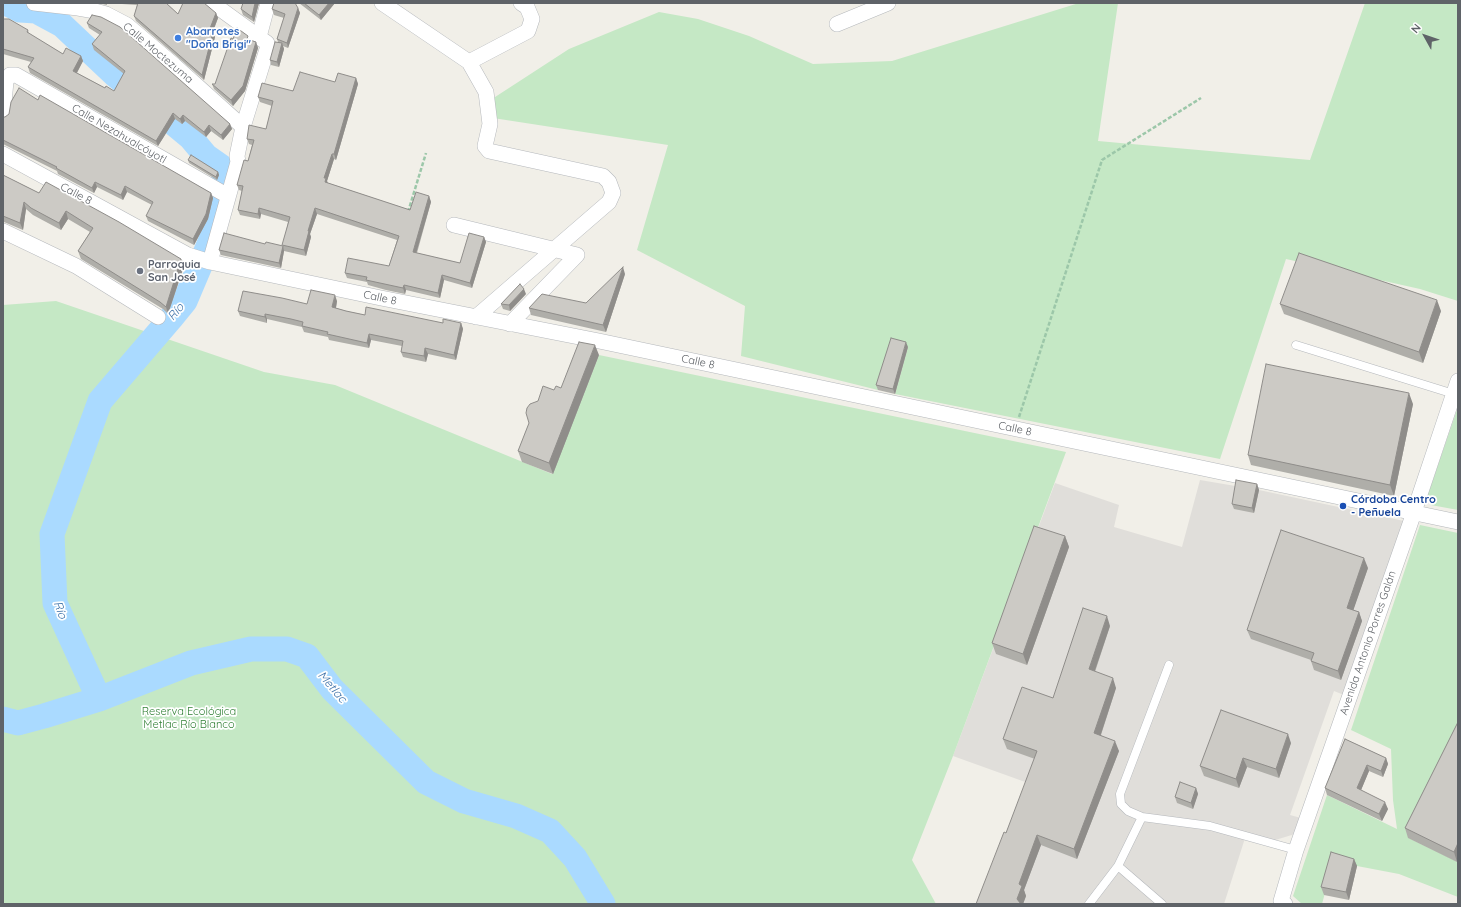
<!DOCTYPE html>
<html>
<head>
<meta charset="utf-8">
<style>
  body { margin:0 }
  #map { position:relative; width:1461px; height:907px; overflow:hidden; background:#f1efe8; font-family:Quicksand,sans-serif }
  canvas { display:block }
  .frame { position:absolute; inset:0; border:4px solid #5f6368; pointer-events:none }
  .north { position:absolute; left:1405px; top:16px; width:40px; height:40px; -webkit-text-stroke:3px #fff; paint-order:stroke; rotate:310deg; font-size:11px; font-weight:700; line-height:16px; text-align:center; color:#5f6368 }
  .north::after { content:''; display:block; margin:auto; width:14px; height:18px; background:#5f6368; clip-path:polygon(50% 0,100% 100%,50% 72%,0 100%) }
</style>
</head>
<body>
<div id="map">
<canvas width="1461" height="907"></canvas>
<div class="frame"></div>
<div class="north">N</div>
</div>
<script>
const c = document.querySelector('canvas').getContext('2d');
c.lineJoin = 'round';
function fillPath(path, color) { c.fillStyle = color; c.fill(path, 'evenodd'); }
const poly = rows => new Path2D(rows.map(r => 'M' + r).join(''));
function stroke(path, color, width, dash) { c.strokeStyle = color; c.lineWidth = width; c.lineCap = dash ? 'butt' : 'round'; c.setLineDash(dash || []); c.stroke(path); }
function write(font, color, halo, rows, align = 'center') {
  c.font = font + ' Quicksand,sans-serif'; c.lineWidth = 3.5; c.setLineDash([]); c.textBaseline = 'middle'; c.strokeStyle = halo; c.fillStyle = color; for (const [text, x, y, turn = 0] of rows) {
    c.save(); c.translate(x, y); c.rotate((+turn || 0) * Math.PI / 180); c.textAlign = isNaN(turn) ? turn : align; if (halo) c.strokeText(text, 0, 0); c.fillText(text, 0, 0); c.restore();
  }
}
fillPath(poly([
  [1200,480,1259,490,1404,521,1344,695,1334,691,1290,815,1301,818,1295,834,1272,841,1246,835,1224,904,983,904,1028,783,953,756,1055,483,1119,505,1114,527,1182,547]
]), '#e0deda');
fillPath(poly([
  [1079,3,1118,3,1098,141,1310,160,1365,3,1458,3,1458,301,1420,289,1286,259,1220,459,895,394,908,347,893,344,878,390,741,356,745,306,637,250,668,145,493,118,492,99,569,49,659,12,698,19,749,36,813,64,892,61],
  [56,301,264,372,335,385,552,474,599,355,1066,452,953,756,912,860,936,904,3,904,3,305],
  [1458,407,1458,510,1431,505,1428,494],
  [1420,525,1458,533,1458,739,1409,838,1458,862,1458,897,1399,874,1357,866,1334,860,1322,904,1302,904,1293,896,1327,795,1397,829,1393,800,1391,749,1351,730]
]), '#c5e8c5');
stroke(poly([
  [6,3,20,10,36,11,62,25,115,75,191,138,206,156,226,170,210,242,185,301,172,317,100,401,52,534,55,603,99,699],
  [3,719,18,723,44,716,99,699,191,663,251,649,287,649,307,656,332,689,426,782,464,801,516,816,550,831,575,858,603,904]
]), '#aadaff', 25);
const lane = poly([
  [1296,345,1454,394],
  [1169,665,1120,794,1121,804,1128,811,1142,817,1210,826,1296,850],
  [1118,866,1162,904],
  [1089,904,1118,866,1142,817]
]);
const street = poly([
  [34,3,78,8,95,11,106,14,127,25,174,65,243,127],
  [382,3,469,62,486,92,490,124,485,146,489,151,603,176,609,182,613,193,609,202,476,317],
  [837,24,888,3],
  [259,37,268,3],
  [469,62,528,31,532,19,527,7,521,3],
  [3,114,6,81,10,75,16,75,228,196],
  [3,154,188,255,210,262,381,298,599,341,1458,522],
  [454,225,577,255,510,324],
  [3,231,76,266,158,317],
  [210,262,238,162,237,156,243,127,268,46,267,43,212,3],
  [1285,904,1281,901,1296,850,1410,524,1458,381]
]);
stroke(lane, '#b5b8bc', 9);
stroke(street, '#b5b8bc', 16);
stroke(poly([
  [408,212,426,153],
  [1019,417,1102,160,1201,98]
]), '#9cc7a9', 2.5, [4, 2]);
stroke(lane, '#fff', 8);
stroke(street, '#fff', 15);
fillPath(poly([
  [98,3,166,3,178,14,216,13,218,18,213,32,215,37,204,80,136,21,134,16,137,5,107,3,107,5],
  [259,3,254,22,243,15,241,9],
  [299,3,335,3,321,20],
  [298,8,300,13,288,48,283,46,284,49,279,67,271,65,270,60,278,42,277,39,284,18,274,15,272,9],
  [92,15,230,124,232,129,223,140,211,131,206,137,185,121,182,124,175,119,158,146,30,73,28,67,31,62,3,54,3,19,28,30,29,34,63,54,81,56,83,61,77,73,105,88,114,91,124,74,94,50,92,44,100,35,89,28,87,23],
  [233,39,249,39,256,42,258,48,245,91,233,106,214,89,212,84,215,84],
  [356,78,358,84,336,160,334,159,327,181,328,183,410,210,429,196,431,202,417,253,460,263,484,237,486,242,472,288,444,280,440,298,406,290,405,294,386,290,368,285,367,282,347,278,345,273,389,266,397,240,317,214,310,234,311,237,306,256,284,251,281,268,221,255,219,250,265,244,283,246,288,222,261,214,260,219,240,215,238,210,242,191,239,190,237,185,248,161,252,145,249,144,247,139,266,129,272,106,260,102,258,97],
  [38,100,211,193,213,198,208,219,194,245,148,221,146,216,152,205,127,192,123,200,97,187,94,193,58,174,57,171,3,144,3,117,5,117],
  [188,160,218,172,219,175,217,180,189,163],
  [3,175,39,193,181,259,184,266,168,314,163,309,81,259,78,251,90,232,68,219,61,230,33,215,26,209,23,230,4,222,3,220],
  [625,274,606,332,531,315,529,308,586,303],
  [526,294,510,311,503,309,501,304],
  [337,301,336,308,346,311,365,315,443,323,461,323,463,329,456,360,428,354,426,362,403,357,401,352,402,346,371,340,369,348,329,340,328,337,304,332,302,327,267,319,267,323,240,316,238,311,307,304],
  [1280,304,1441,311,1423,363,1284,314],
  [908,347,895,394,878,390,876,385],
  [599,355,553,474,522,462,518,451,538,401,554,390,561,388],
  [1413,404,1394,496,1251,465,1248,455],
  [1257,484,1259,490,1254,513,1234,509,1232,504],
  [1065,536,1069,547,1027,665,996,654,992,643],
  [1368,568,1353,610,1359,612,1362,621,1341,680,1314,670,1311,661,1311,660,1251,639,1247,630],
  [1110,626,1095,672,1116,688,1101,735,1119,751,1077,859,1041,845,1024,890,1026,896,1023,904,976,904,1006,833,1035,759,1007,749,1003,739,1053,698],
  [1458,722,1458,861,1457,862,1408,838,1405,828],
  [1345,739,1386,758,1388,764,1383,777,1369,771,1361,790,1388,809,1382,821,1327,795,1325,788],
  [1291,743,1279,778,1247,767,1239,788,1204,776,1200,766],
  [1196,788,1198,794,1193,809,1177,803,1175,797],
  [1354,859,1357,866,1349,900,1324,895,1321,887]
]), '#afaea9');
fillPath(poly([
  [255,3,259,3,254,22,252,17],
  [329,3,335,3,321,20,319,15],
  [298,8,300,13,288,48,287,43],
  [216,13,218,18,211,36,209,31],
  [213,32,215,37,204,80,202,75],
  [256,42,258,48,245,91,233,106,231,100],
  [282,43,284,49,279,67,277,62],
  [81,56,83,61,75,76,73,71],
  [356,78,358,84,336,160,334,154],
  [173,113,175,119,158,146,156,141],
  [183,115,185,121,182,124,180,119],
  [230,124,232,129,223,140,221,135],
  [209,125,211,131,206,137,204,132],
  [332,154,334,159,327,181,328,184,327,187,324,178],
  [218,172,219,175,217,180,216,177],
  [95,182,97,187,94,193,92,188],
  [125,186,127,192,123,200,121,195],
  [211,193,213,198,208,219,194,245,193,239],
  [429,196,431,202,415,257,413,252],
  [24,202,26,209,23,230,20,223],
  [259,208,261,214,260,219,258,214],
  [315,208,317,214,310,234,311,237,306,256,304,250,308,231],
  [66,211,68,219,61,230,59,223],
  [484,237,486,242,472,288,470,283],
  [283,246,284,251,281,268,279,263],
  [181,259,184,266,168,314,166,307],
  [623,267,625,274,606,332,603,325],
  [442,275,444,280,440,298,438,293],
  [404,285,406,290,405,294,403,288],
  [524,289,526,294,510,311,509,305],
  [335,295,337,301,335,313,332,307],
  [1437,300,1441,311,1423,363,1419,352],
  [265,314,267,319,267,323,265,317],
  [461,323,463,329,456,360,454,355],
  [369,334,371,340,369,348,367,343],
  [906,342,908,347,895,394,893,389],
  [595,345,599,355,553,474,549,463],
  [425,348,428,354,426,362,424,356],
  [1409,393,1413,404,1394,496,1390,485],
  [1257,484,1259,490,1254,513,1252,508],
  [1065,536,1069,547,1027,665,1023,654],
  [1364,558,1368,568,1351,617,1347,608],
  [1359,612,1362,621,1341,680,1338,671],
  [1107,616,1110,626,1092,679,1089,669],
  [1113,678,1116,688,1098,743,1094,733],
  [1288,734,1291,743,1279,778,1276,769],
  [1115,741,1119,751,1077,859,1074,849],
  [1243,758,1247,767,1239,788,1236,779],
  [1386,758,1388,764,1383,777,1381,771],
  [1367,765,1369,771,1359,795,1357,788],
  [1196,788,1198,794,1193,809,1191,803],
  [1385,802,1388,809,1382,821,1379,814],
  [1037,835,1041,845,1024,890,1026,896,1023,904,1018,904,1017,899,1019,884],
  [1458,843,1458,861,1457,862,1454,852],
  [1354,859,1357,866,1349,900,1346,892]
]), '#8f8d8a');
const building = poly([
  [138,3,166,3,178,14,183,3,204,3,216,13,209,31,213,32,202,75,134,16,138,3],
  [243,3,255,3,252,17,241,9,243,3],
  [274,3,295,3,298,8,287,43,277,39,285,14,272,9,274,3],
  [304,3,329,3,319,15,304,3],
  [92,15,101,17,120,27,230,124,221,135,209,125,204,132,183,115,180,119,173,113,156,141,28,67,34,58,3,49,3,19,9,19,28,30,27,32,63,54,66,48,81,56,73,71,105,88,106,86,114,91,125,71,92,44,102,32,87,23,92,15],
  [237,28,248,36,247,39,256,42,243,86,231,100,212,84,215,84,231,38,233,39,237,28],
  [275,42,282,43,277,62,270,60,275,42],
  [300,72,335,82,338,73,356,78,334,154,332,154,324,178,326,178,325,182,410,210,416,192,429,196,413,252,460,263,469,233,484,237,470,283,442,275,438,293,404,285,403,288,366,280,367,277,345,273,348,258,389,266,399,236,315,208,308,231,309,231,304,250,282,245,290,217,259,208,258,214,238,210,243,186,237,185,244,160,248,161,254,140,247,139,249,125,266,129,273,101,258,97,262,83,293,91,300,72],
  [19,88,38,100,40,95,211,193,206,214,193,239,146,216,153,202,125,186,121,195,95,182,92,188,56,168,57,167,3,140,3,117,5,117,9,114,11,102,19,88],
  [191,155,218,172,216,177,188,160,191,155],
  [3,175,39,193,46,182,119,222,181,259,166,307,160,302,78,251,93,228,66,211,59,223,31,208,24,202,20,223,3,216,3,175],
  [224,233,265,244,266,242,283,246,279,263,219,250,224,233],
  [1299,253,1437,300,1419,352,1280,304,1299,253],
  [623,267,603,325,529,308,542,294,586,303,623,267],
  [520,284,524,289,509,305,501,304,520,284],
  [311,290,335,295,332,307,346,311,365,315,366,307,443,323,443,319,461,323,454,355,425,348,424,356,401,352,403,341,369,334,367,343,327,334,328,332,302,326,303,322,291,319,265,314,265,317,238,311,243,291,282,298,307,304,311,290],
  [891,338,906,342,893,389,876,385,891,338],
  [579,342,595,345,549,463,518,451,529,423,526,413,527,408,530,404,538,401,543,386,554,390,556,386,561,388,579,342],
  [1266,364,1409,393,1390,485,1248,455,1266,364],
  [1236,480,1257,484,1252,508,1232,504,1236,480],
  [1034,526,1065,536,1023,654,992,643,1034,526],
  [1281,530,1364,558,1347,608,1359,612,1338,671,1311,661,1314,653,1247,630,1281,530],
  [1083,608,1107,616,1089,669,1113,678,1094,733,1115,741,1074,849,1037,835,1019,884,1022,886,1017,899,1021,904,976,904,1004,832,1006,833,1037,751,1003,739,1022,687,1053,698,1083,608],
  [1221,710,1288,734,1276,769,1243,758,1236,779,1200,766,1221,710],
  [1458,722,1458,843,1454,852,1405,828,1458,722],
  [1345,739,1386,758,1381,771,1367,765,1357,788,1385,802,1379,814,1325,788,1345,739],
  [1180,782,1196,788,1191,803,1175,797,1180,782],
  [1331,852,1354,859,1346,892,1321,887,1331,852]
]);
fillPath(building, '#cccac5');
stroke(building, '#8f8d8a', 1);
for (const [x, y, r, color] of [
  [178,38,4,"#3f7fe0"],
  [140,271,4,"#6b7280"],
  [1343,506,4,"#1a4fb4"]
]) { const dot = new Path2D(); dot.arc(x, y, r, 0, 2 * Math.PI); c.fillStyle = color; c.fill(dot); stroke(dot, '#fff', 1.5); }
write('bold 11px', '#366cbe', '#fff', [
  ["Abarrotes",186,32],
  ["\"Doña Brigi\"",186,45]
], 'left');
write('11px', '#5f6368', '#fff', [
  ["Calle Moctezuma",158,53,40],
  ["Calle Nezahualcóyotl",119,134,30],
  ["Calle 8",76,194,28],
  ["Calle 8",380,298,12],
  ["Calle 8",698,362,12],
  ["Calle 8",1015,429,12],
  ["Avenida Antonio Porres Galán",1368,643,-71]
]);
write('bold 11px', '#5b616d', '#fff', [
  ["Parroquia",148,265],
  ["San José",148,278]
], 'left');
write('bold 11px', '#164399', '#fff', [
  ["Córdoba Centro",1351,500],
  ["- Peñuela",1351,513]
], 'left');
write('11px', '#348238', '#fff', [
  ["Reserva Ecológica",189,712],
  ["Metlac Río Blanco",189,725]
]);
write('italic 12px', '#4174aa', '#fff', [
  ["Río",176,312,-50],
  ["Río",60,610,70],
  ["Metlac",332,687,49]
]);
</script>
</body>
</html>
